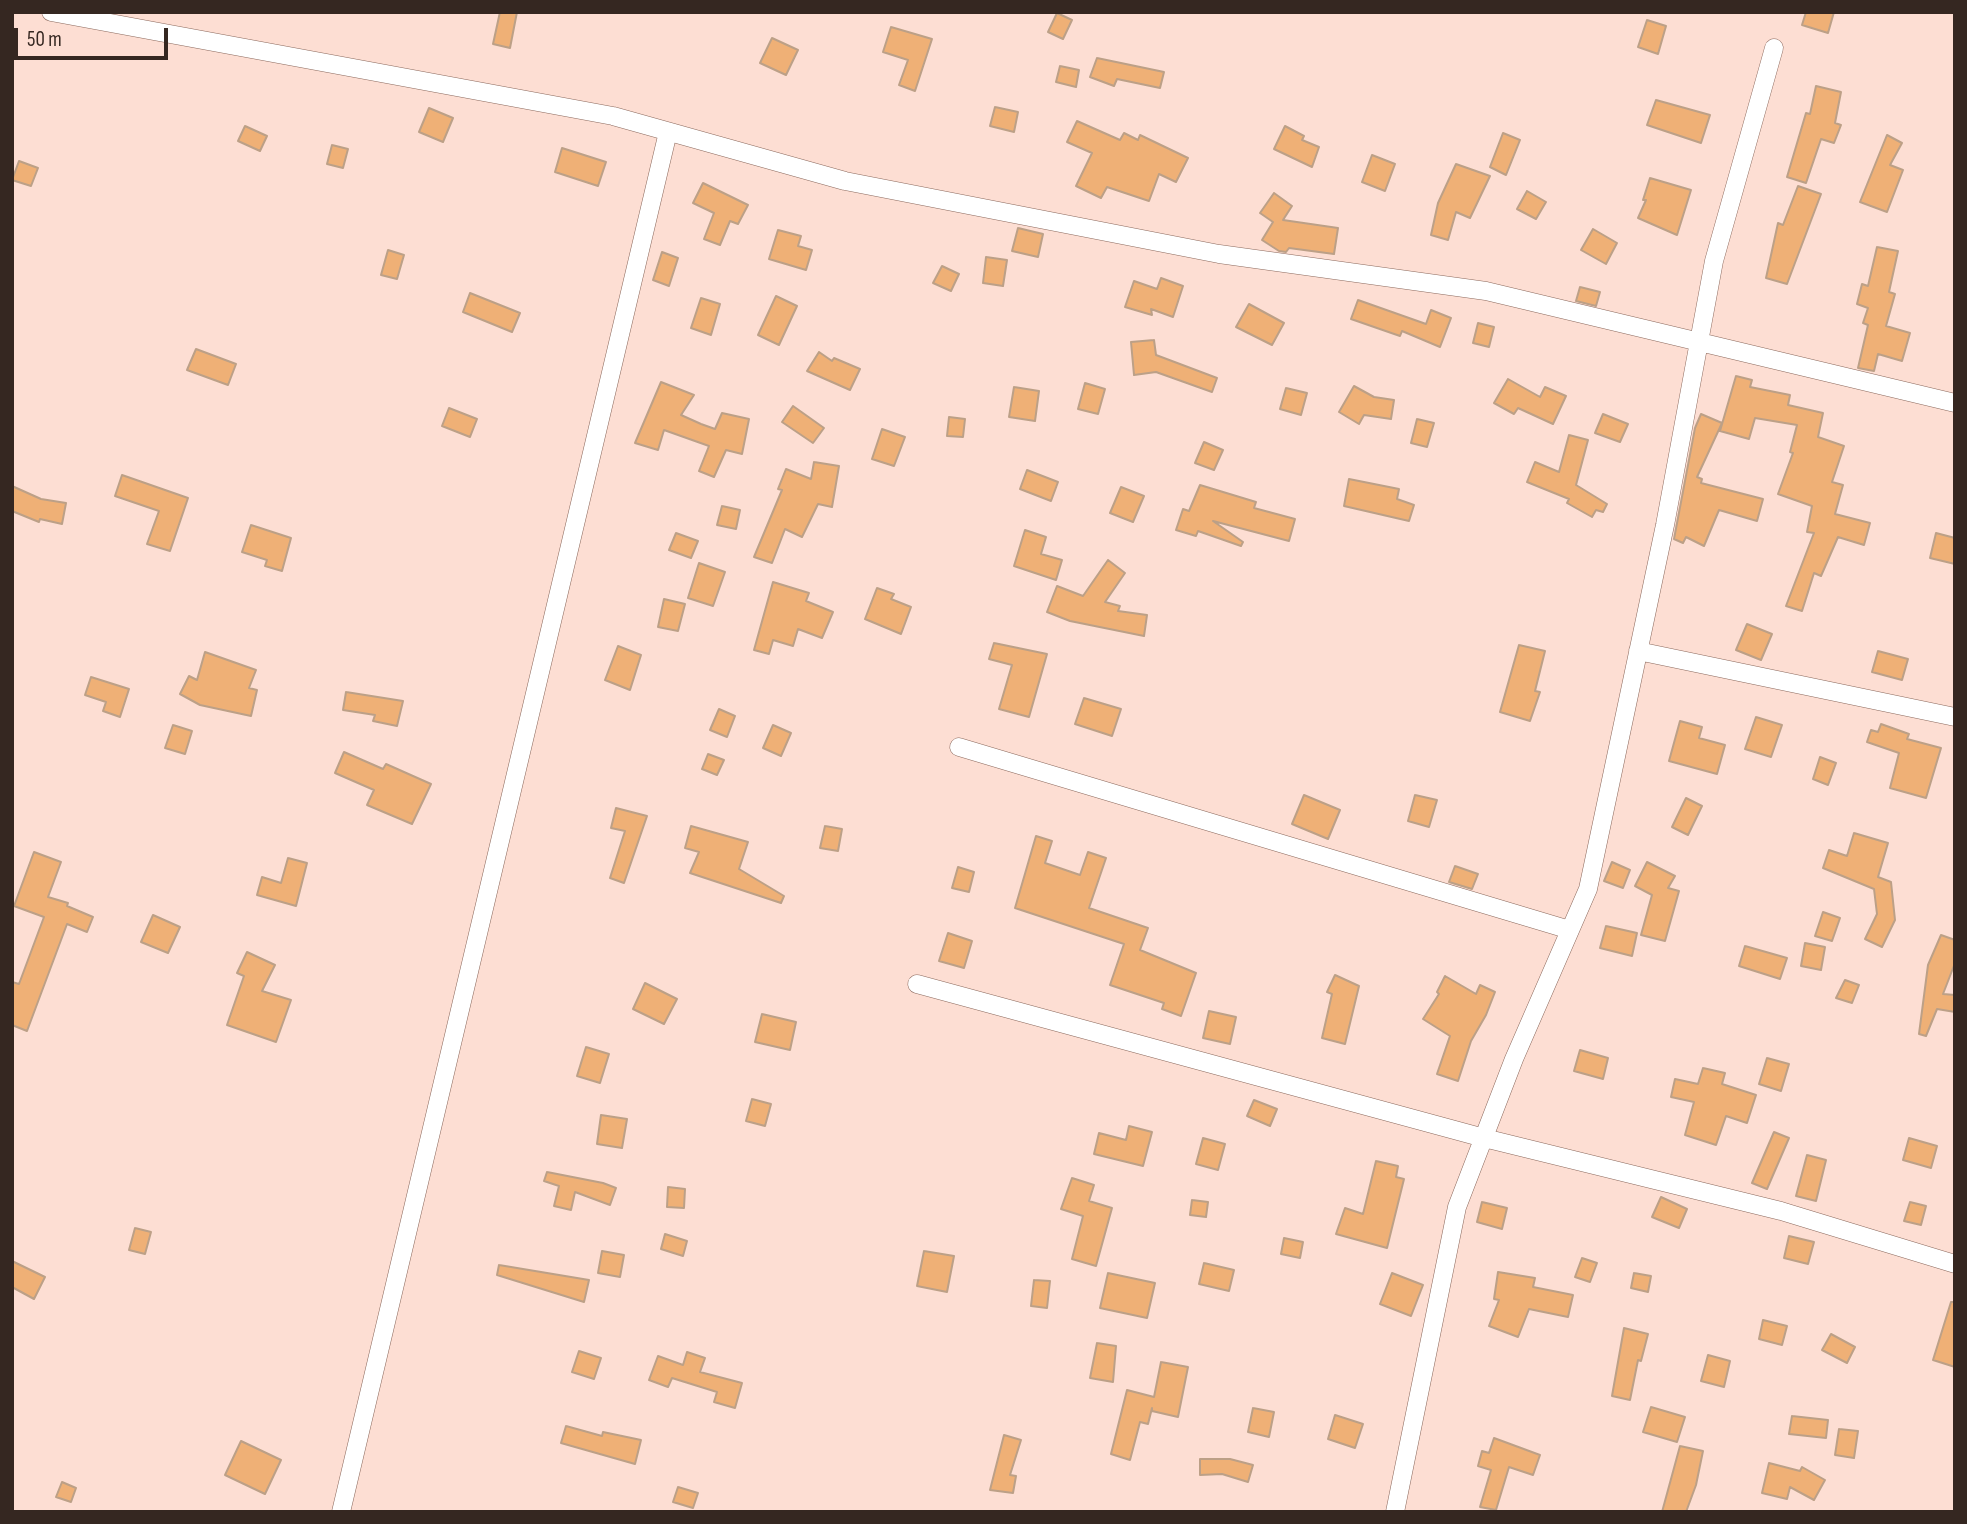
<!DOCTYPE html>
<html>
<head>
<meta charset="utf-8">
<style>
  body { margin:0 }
  #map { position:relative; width:1967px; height:1524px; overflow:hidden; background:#fdded3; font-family:"Sofia Sans Condensed",sans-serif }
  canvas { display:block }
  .frame { position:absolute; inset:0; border:14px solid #352721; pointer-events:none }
  .scale { position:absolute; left:14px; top:28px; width:154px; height:32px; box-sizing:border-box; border:4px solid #352721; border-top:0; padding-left:9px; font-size:21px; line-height:24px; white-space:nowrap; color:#352721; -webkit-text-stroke:5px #fdded3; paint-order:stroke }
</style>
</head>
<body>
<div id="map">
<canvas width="1967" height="1524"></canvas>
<div class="frame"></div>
<div class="scale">50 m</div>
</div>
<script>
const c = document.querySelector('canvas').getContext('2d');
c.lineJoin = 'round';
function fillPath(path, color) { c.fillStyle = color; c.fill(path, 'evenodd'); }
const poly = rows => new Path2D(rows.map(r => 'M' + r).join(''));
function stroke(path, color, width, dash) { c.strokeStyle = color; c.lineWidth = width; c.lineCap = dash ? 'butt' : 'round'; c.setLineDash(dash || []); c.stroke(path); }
const building = poly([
  [500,12,517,12,510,48,493,44,500,12],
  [1806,12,1834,12,1828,33,1802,25,1806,12],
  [1057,13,1072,20,1063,39,1048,32,1057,13],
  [1647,20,1666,26,1658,54,1638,47,1647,20],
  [891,27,932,39,915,91,899,85,908,60,883,52,891,27],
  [772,38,798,50,786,75,760,63,772,38],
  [1097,58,1164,72,1160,88,1117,79,1114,86,1090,77,1097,58],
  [1060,66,1079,70,1076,87,1056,82,1060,66],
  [1816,86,1841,92,1835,123,1841,125,1834,143,1821,139,1806,183,1787,177,1806,113,1810,114,1816,86],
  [1656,100,1710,115,1701,143,1647,125,1656,100],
  [995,107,1018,112,1014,132,990,126,995,107],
  [429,108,453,118,443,142,419,132,429,108],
  [1077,121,1120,140,1124,133,1138,140,1140,135,1188,158,1176,182,1159,174,1149,201,1107,187,1101,198,1076,186,1092,153,1067,142,1077,121],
  [245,126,267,136,260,151,238,141,245,126],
  [1285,126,1304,136,1302,140,1319,147,1312,167,1274,149,1285,126],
  [1503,133,1520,140,1506,175,1490,167,1503,133],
  [1887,135,1902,143,1890,165,1903,170,1887,212,1860,202,1887,135],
  [332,145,348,149,343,168,327,164,332,145],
  [562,148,606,162,598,186,555,172,562,148],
  [1372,155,1395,164,1385,191,1362,182,1372,155],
  [19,161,38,168,31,186,12,180,19,161],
  [1456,164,1490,176,1470,218,1456,212,1448,240,1431,235,1438,203,1456,164],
  [1650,178,1691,190,1677,235,1638,218,1646,200,1643,200,1650,178],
  [703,183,748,205,738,224,730,221,720,245,704,239,714,213,693,203,703,183],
  [1798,186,1821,194,1787,284,1766,278,1778,223,1783,225,1798,186],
  [1527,191,1546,202,1536,219,1517,209,1527,191],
  [1274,193,1292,206,1283,220,1338,228,1334,254,1289,248,1286,252,1279,251,1262,240,1273,222,1260,213,1274,193],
  [1018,228,1043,234,1038,257,1012,251,1018,228],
  [1593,229,1617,243,1606,264,1581,250,1593,229],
  [778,230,801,236,798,246,812,250,806,270,769,259,778,230],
  [1877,247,1898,251,1889,292,1895,294,1886,326,1910,333,1902,361,1878,354,1874,371,1858,368,1868,325,1863,323,1868,308,1857,304,1862,284,1868,286,1877,247],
  [388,250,404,255,397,279,381,275,388,250],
  [662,252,678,258,669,286,653,280,662,252],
  [986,257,1007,260,1003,286,983,283,986,257],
  [942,266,959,274,951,291,933,283,942,266],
  [1161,278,1183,286,1173,317,1151,309,1152,315,1125,307,1134,281,1157,289,1161,278],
  [1580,287,1600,292,1596,306,1576,301,1580,287],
  [470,293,520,313,512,332,463,312,470,293],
  [776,296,797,306,779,345,758,335,776,296],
  [701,298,720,304,711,335,691,328,701,298],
  [1358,300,1426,324,1431,310,1451,318,1440,347,1402,331,1400,336,1351,319,1358,300],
  [1249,304,1284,323,1272,345,1236,327,1249,304],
  [1478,323,1494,327,1489,347,1473,343,1478,323],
  [1154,340,1156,355,1217,378,1212,392,1156,372,1134,375,1131,342,1154,340],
  [196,349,236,364,228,385,187,370,196,349],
  [819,352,832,361,834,358,860,369,850,390,807,371,819,352],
  [1736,376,1752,380,1750,387,1790,395,1788,405,1823,413,1818,437,1844,446,1832,482,1843,485,1835,514,1870,523,1864,545,1838,537,1821,576,1814,573,1802,611,1786,606,1814,533,1807,532,1812,506,1778,494,1793,453,1790,452,1797,425,1755,418,1749,439,1720,431,1736,376],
  [1508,379,1540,397,1545,387,1566,396,1553,424,1518,408,1514,414,1494,403,1508,379],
  [661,382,694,395,681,415,701,424,715,429,722,413,749,419,742,454,726,450,714,477,699,471,709,446,664,430,658,450,635,443,661,382],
  [1085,383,1105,389,1098,414,1078,409,1085,383],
  [1354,386,1374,397,1394,400,1391,419,1364,415,1359,424,1339,412,1354,386],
  [1014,387,1039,391,1035,421,1009,417,1014,387],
  [1286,388,1307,393,1301,415,1280,409,1286,388],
  [793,406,824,428,813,443,782,422,793,406],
  [449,408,477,419,470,437,442,426,449,408],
  [1603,414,1628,424,1620,442,1595,433,1603,414],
  [1701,414,1722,423,1697,477,1702,479,1701,483,1763,499,1757,521,1719,510,1704,546,1686,537,1683,543,1674,539,1695,428,1701,414],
  [949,417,965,419,963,437,947,436,949,417],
  [1417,419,1434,423,1427,447,1411,443,1417,419],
  [882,429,905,437,894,466,872,459,882,429],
  [1569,435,1588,440,1576,485,1607,504,1603,512,1596,510,1592,517,1567,503,1569,499,1527,482,1535,462,1559,472,1569,435],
  [1204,442,1223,450,1214,470,1195,463,1204,442],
  [814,462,839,466,832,507,818,504,802,537,785,529,772,563,754,557,782,490,778,489,786,469,811,479,814,462],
  [1027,470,1058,482,1051,501,1020,489,1027,470],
  [122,475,188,498,170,551,147,544,159,511,115,496,122,475],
  [1349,479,1399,489,1397,499,1414,505,1409,521,1344,506,1349,479],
  [1200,485,1256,502,1254,508,1295,519,1289,541,1213,521,1243,542,1241,546,1198,531,1196,536,1176,530,1183,509,1189,511,1200,485],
  [12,486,41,499,66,503,62,524,40,519,39,522,12,511,12,486],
  [1121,487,1144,496,1133,522,1110,513,1121,487],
  [722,506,740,510,736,529,717,525,722,506],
  [251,525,291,538,282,571,265,566,267,560,242,552,251,525],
  [1025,530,1046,537,1041,554,1062,560,1056,580,1014,566,1025,530],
  [676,533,698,541,691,558,669,550,676,533],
  [1936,533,1955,538,1955,564,1930,558,1936,533],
  [1108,560,1125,573,1105,602,1120,606,1118,611,1147,615,1144,636,1070,621,1047,612,1057,586,1083,596,1108,560],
  [699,563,725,572,713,606,688,598,699,563],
  [773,582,809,593,806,601,833,612,822,638,798,629,793,646,773,640,769,654,754,650,773,582],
  [877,588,894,594,891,599,911,607,901,634,865,619,877,588],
  [664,599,685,604,678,631,658,627,664,599],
  [1747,624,1772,634,1761,660,1736,650,1747,624],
  [994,643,1047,654,1029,717,999,709,1012,665,989,659,994,643],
  [1519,645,1545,651,1535,691,1540,692,1530,721,1500,712,1519,645],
  [618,646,641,655,630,690,605,680,618,646],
  [1878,651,1908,659,1902,680,1872,672,1878,651],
  [205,652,256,670,249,688,257,690,251,716,200,705,180,694,189,676,197,680,205,652],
  [91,677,129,689,120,717,103,711,106,702,85,695,91,677],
  [346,692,403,701,397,726,373,721,375,715,343,710,346,692],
  [1084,698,1121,709,1112,736,1075,724,1084,698],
  [719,709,735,716,727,737,710,730,719,709],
  [1756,717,1782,725,1771,757,1745,749,1756,717],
  [1680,721,1702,727,1699,738,1725,745,1717,774,1669,761,1680,721],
  [1881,724,1909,734,1907,739,1941,748,1926,798,1890,788,1899,753,1867,742,1871,730,1878,732,1881,724],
  [173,725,192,731,185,754,165,748,173,725],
  [773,725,791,733,781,756,763,748,773,725],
  [344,752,383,769,386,764,431,784,412,824,367,805,374,790,335,773,344,752],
  [708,754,724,760,717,775,702,769,708,754],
  [1820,757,1836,763,1828,785,1813,779,1820,757],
  [1304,795,1340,810,1328,839,1292,824,1304,795],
  [1415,795,1437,800,1429,827,1408,821,1415,795],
  [1686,798,1702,806,1688,835,1672,827,1686,798],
  [616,808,647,816,624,883,610,878,625,831,611,828,616,808],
  [691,826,748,842,739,869,784,896,781,903,690,873,699,852,685,848,691,826],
  [825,826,842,829,838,851,820,848,825,826],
  [1854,833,1888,843,1878,877,1891,882,1895,920,1882,947,1865,939,1877,914,1874,889,1823,868,1829,850,1847,856,1854,833],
  [1036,836,1052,841,1045,863,1080,875,1088,852,1106,858,1089,908,1148,928,1140,950,1196,973,1181,1016,1162,1009,1164,1003,1110,985,1124,944,1015,908,1036,836],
  [34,852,61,862,48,897,68,903,67,906,93,917,87,932,67,924,27,1031,12,1025,12,982,19,984,44,917,14,906,34,852],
  [288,858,307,863,296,906,257,895,262,877,281,883,288,858],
  [1612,862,1630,870,1623,888,1604,881,1612,862],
  [1647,862,1675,876,1668,888,1679,891,1665,941,1641,935,1652,895,1635,886,1647,862],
  [1455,866,1478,874,1472,889,1449,882,1455,866],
  [958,867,974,872,969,892,952,888,958,867],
  [1823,912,1840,918,1832,941,1815,936,1823,912],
  [153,915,180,927,168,953,141,942,153,915],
  [1606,926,1637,933,1632,956,1600,948,1606,926],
  [948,933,972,941,964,968,939,961,948,933],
  [1941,935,1955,940,1955,963,1943,994,1955,995,1955,1012,1937,1009,1926,1036,1919,1034,1928,965,1941,935],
  [1805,943,1825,947,1821,970,1801,966,1805,943],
  [1745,946,1787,958,1780,979,1739,966,1745,946],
  [247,952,275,965,262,991,291,1000,276,1042,227,1025,244,976,237,973,247,952],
  [1335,975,1359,986,1345,1044,1322,1038,1332,994,1327,992,1335,975],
  [1445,976,1476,994,1480,985,1495,992,1486,1015,1471,1041,1458,1081,1437,1074,1450,1036,1423,1019,1439,994,1437,992,1445,976],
  [1845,980,1859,985,1852,1003,1836,998,1845,980],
  [645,983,677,999,664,1024,633,1009,645,983],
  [1209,1011,1236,1017,1230,1044,1203,1038,1209,1011],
  [762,1014,796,1022,790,1050,755,1042,762,1014],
  [586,1047,609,1054,600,1083,577,1076,586,1047],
  [1580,1050,1608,1058,1603,1079,1574,1071,1580,1050],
  [1767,1058,1789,1064,1781,1091,1759,1084,1767,1058],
  [1703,1068,1725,1073,1722,1084,1756,1095,1747,1123,1726,1116,1716,1145,1685,1135,1694,1102,1671,1097,1675,1079,1698,1084,1703,1068],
  [752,1099,771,1104,765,1126,746,1121,752,1099],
  [1254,1100,1277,1109,1270,1126,1247,1116,1254,1100],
  [601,1115,627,1119,622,1148,597,1144,601,1115],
  [1129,1126,1152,1132,1143,1166,1094,1154,1099,1133,1126,1140,1129,1126],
  [1774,1132,1789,1138,1767,1189,1752,1183,1774,1132],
  [1203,1138,1225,1144,1218,1170,1196,1164,1203,1138],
  [1909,1138,1937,1146,1931,1168,1903,1160,1909,1138],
  [1807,1155,1826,1160,1816,1201,1796,1196,1807,1155],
  [1376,1161,1398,1166,1396,1177,1404,1179,1387,1248,1336,1234,1345,1208,1363,1214,1376,1161],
  [547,1172,603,1183,616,1188,610,1205,575,1192,571,1210,554,1206,559,1186,544,1181,547,1172],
  [1072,1178,1094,1185,1089,1201,1112,1208,1096,1266,1072,1259,1083,1216,1061,1209,1072,1178],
  [668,1187,685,1189,684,1208,667,1207,668,1187],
  [1661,1197,1687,1209,1679,1228,1652,1217,1661,1197],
  [1192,1200,1208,1202,1206,1217,1190,1215,1192,1200],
  [1482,1202,1507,1208,1502,1229,1477,1222,1482,1202],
  [1910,1202,1926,1206,1921,1225,1904,1221,1910,1202],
  [135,1228,151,1232,145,1254,129,1250,135,1228],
  [665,1234,687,1241,683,1256,661,1249,665,1234],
  [1789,1236,1814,1242,1808,1264,1784,1258,1789,1236],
  [1284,1238,1303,1242,1300,1258,1281,1254,1284,1238],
  [602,1251,624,1255,620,1277,598,1273,602,1251],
  [924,1251,954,1256,947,1292,917,1286,924,1251],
  [1582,1258,1597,1263,1590,1282,1575,1277,1582,1258],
  [12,1261,45,1277,34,1299,12,1287,12,1261],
  [1204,1263,1234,1270,1229,1291,1199,1284,1204,1263],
  [499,1265,589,1280,584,1302,497,1275,499,1265],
  [1498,1272,1535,1278,1533,1287,1573,1295,1568,1317,1529,1309,1518,1337,1489,1326,1499,1300,1494,1299,1498,1272],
  [1108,1273,1155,1283,1147,1318,1100,1308,1108,1273],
  [1392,1273,1423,1285,1411,1316,1380,1304,1392,1273],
  [1634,1273,1651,1276,1648,1292,1631,1288,1634,1273],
  [1034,1280,1050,1281,1047,1308,1031,1306,1034,1280],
  [1951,1302,1955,1302,1955,1367,1933,1360,1951,1302],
  [1763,1320,1787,1326,1782,1345,1759,1339,1763,1320],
  [1624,1328,1648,1334,1641,1361,1638,1360,1630,1400,1612,1396,1624,1328],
  [1831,1334,1855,1347,1847,1363,1822,1350,1831,1334],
  [1097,1343,1116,1346,1113,1382,1090,1378,1097,1343],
  [579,1351,601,1358,594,1379,572,1372,579,1351],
  [687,1352,705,1358,700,1372,742,1383,735,1408,714,1402,717,1392,672,1378,668,1387,649,1380,658,1356,683,1365,687,1352],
  [1708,1355,1730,1361,1724,1387,1701,1381,1708,1355],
  [1161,1362,1188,1367,1178,1417,1152,1411,1152,1408,1148,1424,1140,1422,1130,1460,1111,1454,1127,1390,1154,1397,1161,1362],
  [1651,1407,1685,1417,1677,1442,1643,1432,1651,1407],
  [1253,1408,1274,1412,1269,1437,1248,1432,1253,1408],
  [1335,1415,1363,1424,1355,1448,1328,1439,1335,1415],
  [1792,1416,1828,1420,1826,1438,1789,1434,1792,1416],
  [566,1426,602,1436,603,1432,641,1440,635,1464,561,1443,566,1426],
  [1839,1429,1858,1431,1854,1458,1835,1455,1839,1429],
  [1004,1435,1021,1440,1010,1475,1016,1476,1013,1493,990,1490,1004,1435],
  [1494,1438,1540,1455,1533,1475,1509,1467,1496,1510,1480,1507,1491,1470,1478,1466,1482,1451,1489,1453,1494,1438],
  [241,1441,281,1460,265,1494,225,1475,241,1441],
  [1680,1446,1703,1451,1696,1485,1686,1512,1662,1512,1680,1446],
  [1200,1459,1230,1459,1253,1465,1248,1482,1222,1474,1200,1475,1200,1459],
  [1769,1463,1800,1471,1802,1467,1825,1480,1814,1500,1790,1487,1787,1499,1762,1493,1769,1463],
  [62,1482,76,1488,71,1502,56,1497,62,1482],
  [678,1487,698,1493,693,1508,673,1502,678,1487]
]);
fillPath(building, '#efb076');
stroke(building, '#bca087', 2);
const street = poly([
  [51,12,613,116,845,181,1219,254,1486,291,1955,403],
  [1638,651,1955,717],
  [959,747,1570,930],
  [917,984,1484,1138,1781,1211,1955,1264],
  [341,1512,668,132],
  [1395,1512,1457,1207,1514,1059,1588,889,1665,525,1714,261,1774,48]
]);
stroke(street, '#8c6a5e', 19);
stroke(street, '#fff', 18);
</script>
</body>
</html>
